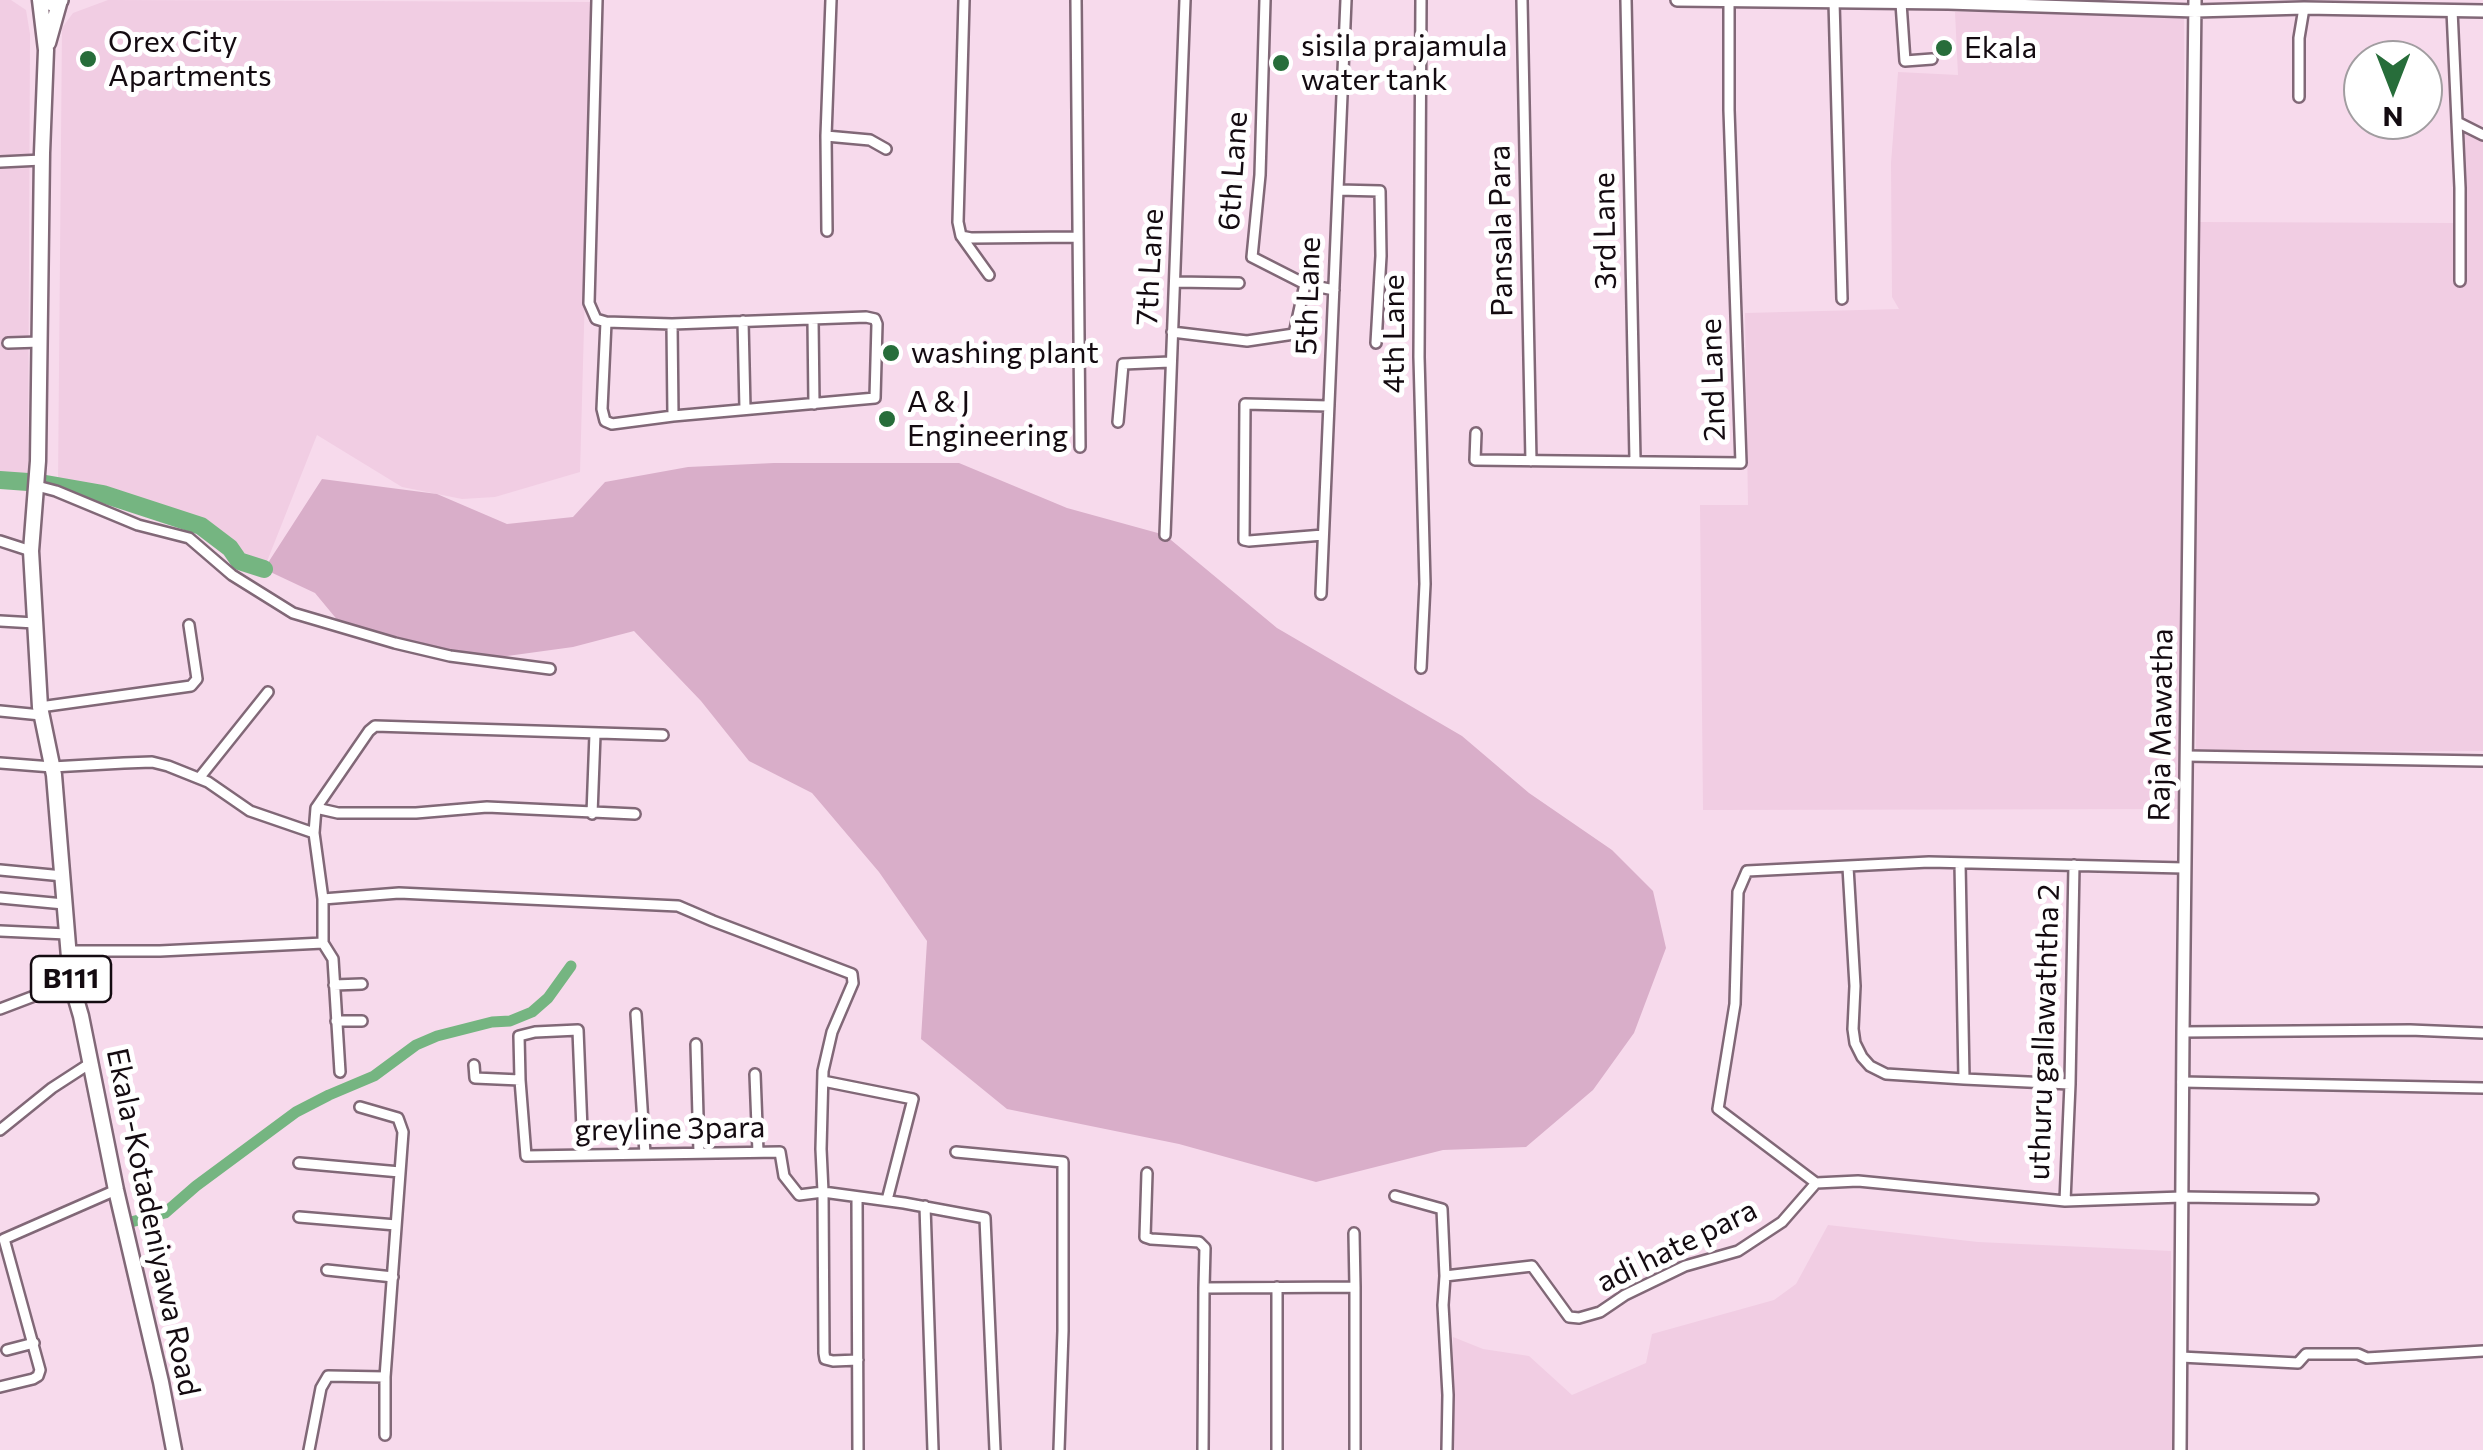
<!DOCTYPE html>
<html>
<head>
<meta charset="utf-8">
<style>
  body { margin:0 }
  #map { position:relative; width:2483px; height:1450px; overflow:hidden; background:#f7daec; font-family:Commissioner,sans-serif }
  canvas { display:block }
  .north { position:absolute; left:2343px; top:40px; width:100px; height:100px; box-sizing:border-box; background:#fff; border:2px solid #a19da0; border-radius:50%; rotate:180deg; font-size:28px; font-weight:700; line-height:40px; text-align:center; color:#140b11 }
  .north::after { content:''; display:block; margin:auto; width:35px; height:45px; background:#276d3a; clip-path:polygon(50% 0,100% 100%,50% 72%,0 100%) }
</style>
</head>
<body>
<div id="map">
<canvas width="2483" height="1450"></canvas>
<div class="north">N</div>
</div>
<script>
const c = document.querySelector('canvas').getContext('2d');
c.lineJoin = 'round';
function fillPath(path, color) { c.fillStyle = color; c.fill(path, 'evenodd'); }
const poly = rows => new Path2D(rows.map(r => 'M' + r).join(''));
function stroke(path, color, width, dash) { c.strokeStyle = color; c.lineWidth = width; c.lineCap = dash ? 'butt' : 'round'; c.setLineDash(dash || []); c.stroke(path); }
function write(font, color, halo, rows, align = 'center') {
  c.font = font + ' Commissioner,sans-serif'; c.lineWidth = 10; c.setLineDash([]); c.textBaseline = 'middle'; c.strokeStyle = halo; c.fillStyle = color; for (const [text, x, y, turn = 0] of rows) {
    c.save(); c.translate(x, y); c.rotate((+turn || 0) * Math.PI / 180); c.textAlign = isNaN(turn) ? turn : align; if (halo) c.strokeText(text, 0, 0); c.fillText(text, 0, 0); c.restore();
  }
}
fillPath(poly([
  [0,0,11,0,26,10,30,34,28,480,0,476],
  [108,0,593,2,580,472,495,497,462,499,402,487,317,435,264,569,204,520,105,491,58,484,62,28,73,13],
  [1955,12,2184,13,2186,502,2179,809,1703,810,1700,505,1748,505,1745,313,1899,309,1892,297,1891,163,1898,72,1958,75],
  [2454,127,2483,137,2483,751,2196,752,2195,222,2454,223],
  [1828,1225,1978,1242,2171,1251,2173,1450,1452,1450,1453,1337,1483,1349,1529,1356,1572,1395,1646,1363,1652,1334,1774,1300,1796,1284]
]), '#f1cde3');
fillPath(poly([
  [774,463,959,463,1067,508,1165,535,1277,628,1462,736,1529,793,1612,850,1653,891,1666,948,1634,1033,1593,1090,1526,1147,1443,1150,1316,1182,1179,1144,1007,1109,921,1039,927,941,879,872,812,793,749,761,701,701,634,631,573,647,478,660,344,628,315,593,264,569,322,479,437,494,507,524,573,517,605,482,688,467]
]), '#d9aec9');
stroke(poly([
  [131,1222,165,1213,196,1186,296,1112,329,1095,374,1076,416,1045,437,1036,492,1022,510,1021,532,1012,548,998,571,966]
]), '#75b581', 11);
stroke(poly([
  [0,480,28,482],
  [46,484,103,494,201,526,230,548,239,561,264,569]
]), '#75b581', 18);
const minor = poly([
  [597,0,589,303,596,319,606,322,672,324,866,317,875,319,877,324,875,398,673,416,612,424,605,421,602,409,606,322],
  [964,0,958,222,961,236,971,238,1078,237],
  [1076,0,1080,447],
  [1265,0,1260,175,1252,257,1305,284,1334,290],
  [1421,0,1419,357,1425,584,1421,668],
  [1522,0,1531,461],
  [1626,0,1635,460],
  [1834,1,1842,299],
  [1901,3,1905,61,1932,59],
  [2452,10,2460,188,2460,281],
  [2299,97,2299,38,2304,8],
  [2457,122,2483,135],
  [826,136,870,140,886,149],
  [0,162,42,160],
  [1338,190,1380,191,1381,256,1376,343],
  [827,231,826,136,831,0],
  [961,236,989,275],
  [1175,282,1239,283],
  [813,320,814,404],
  [743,321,745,409],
  [672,324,673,416],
  [1172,332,1247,341,1294,334,1305,284],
  [8,343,40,342],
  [1118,422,1123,364,1170,362],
  [1476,433,1475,460,1741,463,1729,110,1729,2],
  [37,486,56,491,138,525,189,538,232,575,293,613,395,643,450,656,550,669],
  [1165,535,1185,0],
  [1323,535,1249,541,1244,540,1245,404,1329,406],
  [0,541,31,551],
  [1321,594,1346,0],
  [0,621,35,623],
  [40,707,191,686,197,679,189,625],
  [0,711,41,715],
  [2186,756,2483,761],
  [0,763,52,767,124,763,152,762,168,766,208,782,250,811,314,833],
  [200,777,268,692],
  [316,808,369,731,375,726,663,735],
  [592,814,595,734],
  [1960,863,1964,1079,2070,1084],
  [1848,867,1855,986,1853,1029,1855,1043,1862,1057,1870,1066,1886,1074,1964,1079],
  [0,870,63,876],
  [0,898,64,904],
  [323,899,399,893,678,906,713,921,852,974,853,983,832,1032,823,1071,821,1149,823,1192,824,1353,825,1359,833,1361,858,1360],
  [0,931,67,934],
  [323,943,333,959,340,1072],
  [69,951,160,951,323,943,323,899,314,833,316,808,338,813,416,813,487,807,635,814],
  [334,985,362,984],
  [0,1009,71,982],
  [636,1014,645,1154],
  [336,1021,362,1021],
  [2183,1032,2410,1030,2483,1033],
  [696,1044,699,1153],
  [474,1065,475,1078,520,1080,526,1156,780,1152,784,1176,799,1195,823,1192,904,1203,985,1218,995,1450],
  [755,1074,758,1152],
  [520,1080,519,1036,535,1032,578,1030,583,1155],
  [823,1081,913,1099,887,1200],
  [2182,1082,2483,1088],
  [0,1130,52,1088,89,1064],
  [956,1152,1063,1162,1063,1331,1059,1450],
  [299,1163,400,1172],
  [1147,1173,1145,1237,1151,1239,1199,1242,1205,1248,1204,1288,1355,1287,1354,1233],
  [1816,1183,1718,1109,1735,1004,1738,892,1747,871,1929,862,2184,868],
  [1816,1183,1858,1181,2065,1201,2070,1084,2074,865],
  [1395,1196,1442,1209,1445,1276,1532,1266,1569,1317,1579,1318,1600,1312,1625,1295,1685,1266,1738,1251,1782,1222,1816,1183],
  [857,1197,858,1450],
  [2065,1201,2182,1197,2313,1199],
  [925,1206,933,1450],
  [299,1217,396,1225],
  [327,1270,393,1277],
  [1445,1276,1443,1305,1448,1395,1447,1450],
  [1277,1287,1277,1450],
  [1355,1287,1355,1450],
  [7,1350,34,1343],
  [2181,1357,2298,1363,2306,1354,2358,1354,2367,1358,2483,1351],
  [0,1387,33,1379,38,1376,40,1370,4,1239,116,1190],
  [385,1435,385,1377],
  [309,1450,321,1388,328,1376,385,1377,403,1132,398,1118,360,1107],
  [1203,1450,1204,1288]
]);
const tertiary = poly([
  [1677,0,1948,3,2195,11,2304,8,2483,11],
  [2180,1450,2183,1032,2195,0]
]);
const primary = poly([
  [40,0,46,50,42,153,38,461,31,551,40,707,54,775,71,982,81,1016,116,1190,161,1382,174,1450],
  [48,43,60,0]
]);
const trunk = poly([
  [43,0,52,3,60,0]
]);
stroke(minor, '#816877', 14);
stroke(tertiary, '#816877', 16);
stroke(primary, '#816877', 19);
stroke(trunk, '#816877', 20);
stroke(minor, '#fff', 9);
stroke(tertiary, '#fff', 11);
stroke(primary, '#fff', 14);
stroke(trunk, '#fff', 15);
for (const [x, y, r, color] of [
  [1944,48,10,"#276d3a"],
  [88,59,10,"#276d3a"],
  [1281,63,10,"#276d3a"],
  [891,353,10,"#276d3a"],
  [887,419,10,"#276d3a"]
]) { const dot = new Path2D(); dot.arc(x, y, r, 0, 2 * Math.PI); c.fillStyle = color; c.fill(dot); stroke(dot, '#fff', 4); }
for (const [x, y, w] of [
  [71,979,80]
]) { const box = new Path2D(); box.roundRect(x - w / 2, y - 23, w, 46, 8); c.fillStyle = '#fff'; c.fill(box); stroke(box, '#140b11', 2.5); }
write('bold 28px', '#140b11', null, [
  ["B111",71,979]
]);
write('30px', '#140b11', '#fff', [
  ["Orex City",108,42],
  ["Apartments",108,76],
  ["sisila prajamula",1301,46],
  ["water tank",1301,80],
  ["Ekala",1964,48],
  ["washing plant",911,353],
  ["A & J",907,402],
  ["Engineering",907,436]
], 'left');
write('30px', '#140b11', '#fff', [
  ["6th Lane",1233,171,-86],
  ["Pansala Para",1501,231,-91],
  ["3rd Lane",1605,231,-91],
  ["7th Lane",1150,267,-87],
  ["5th Lane",1308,296,-88],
  ["4th Lane",1394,334,-90],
  ["2nd Lane",1713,380,-92],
  ["Raja Mawatha",2161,725,-89],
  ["uthuru gallawaththa 2",2044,1032,-88],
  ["greyline 3para",670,1129,-1],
  ["Ekala-Kotadeniyawa Road",153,1222,78],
  ["adi hate para",1677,1246,-26]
]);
</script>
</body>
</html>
